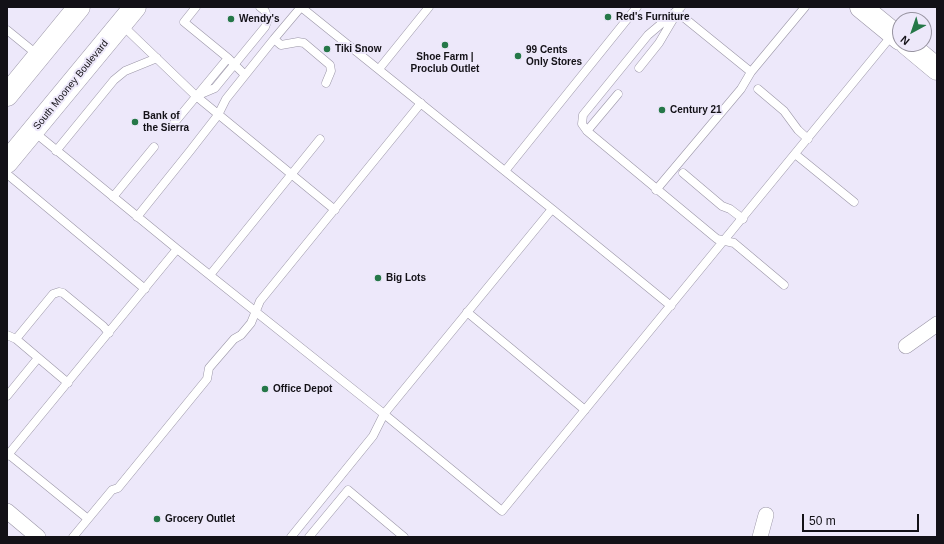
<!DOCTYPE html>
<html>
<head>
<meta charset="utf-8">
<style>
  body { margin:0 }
  #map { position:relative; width:944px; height:544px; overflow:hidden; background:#ede8fa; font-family:Helvetica,sans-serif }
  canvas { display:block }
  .frame { position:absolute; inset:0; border:8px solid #131117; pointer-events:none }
  .north { position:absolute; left:892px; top:12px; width:40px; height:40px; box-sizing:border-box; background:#ede8fa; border:1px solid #96929f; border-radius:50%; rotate:220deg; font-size:11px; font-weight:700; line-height:16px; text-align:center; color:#131117 }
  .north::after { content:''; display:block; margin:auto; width:14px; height:18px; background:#257748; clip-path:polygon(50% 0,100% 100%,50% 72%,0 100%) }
  .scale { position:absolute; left:802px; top:514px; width:117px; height:18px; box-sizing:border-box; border:2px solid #131117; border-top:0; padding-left:5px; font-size:12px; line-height:14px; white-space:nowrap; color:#131117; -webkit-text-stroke:3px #ede8fa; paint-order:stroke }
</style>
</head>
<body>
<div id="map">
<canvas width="944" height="544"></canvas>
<div class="frame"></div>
<div class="north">N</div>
<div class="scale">50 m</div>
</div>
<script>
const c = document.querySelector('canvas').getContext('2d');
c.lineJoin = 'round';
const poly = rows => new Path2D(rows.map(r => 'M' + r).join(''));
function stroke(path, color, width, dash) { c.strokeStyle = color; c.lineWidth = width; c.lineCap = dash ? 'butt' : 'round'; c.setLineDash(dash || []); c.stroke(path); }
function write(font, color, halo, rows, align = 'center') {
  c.font = font + ' Helvetica,sans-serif'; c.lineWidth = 4; c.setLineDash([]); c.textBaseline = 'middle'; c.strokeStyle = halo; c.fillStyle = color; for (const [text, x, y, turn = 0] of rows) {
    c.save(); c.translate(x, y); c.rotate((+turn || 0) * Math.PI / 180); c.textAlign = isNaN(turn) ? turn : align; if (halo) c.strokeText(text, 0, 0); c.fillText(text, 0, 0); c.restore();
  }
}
const lane = poly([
  [196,7,184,22,228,58,245,75],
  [301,7,552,209,384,414,502,511,893,34],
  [681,7,648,35,583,115,582,124,587,131,717,239,734,243,784,285],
  [677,12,751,72],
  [121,24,196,96,335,210],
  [7,30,39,56],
  [274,39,301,7],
  [639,68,659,43,675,16],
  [379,69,429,7],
  [758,89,784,111,798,130,808,139],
  [196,96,215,88,265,27,268,19,265,11,260,7],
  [170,128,228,58],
  [33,131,177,249,384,414,373,436,291,537],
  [587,131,618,94],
  [56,151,114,80,125,71,157,58],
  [795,154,854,202],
  [505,171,637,7],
  [683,173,722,206,730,209,743,219],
  [7,174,145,289],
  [656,190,741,89,751,72,805,7],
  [113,197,154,147],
  [552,209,671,306],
  [137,217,190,151,218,115,226,99,274,39,281,45,298,42,304,43,330,65,331,71,326,83],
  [210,275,320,139],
  [467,312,585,410],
  [7,335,16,339,68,383],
  [16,339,53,294,59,292,63,293,103,326,109,333],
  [7,396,38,358],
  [7,453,88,519],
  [7,456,177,249],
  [73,537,112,490,118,488,207,379,209,368,234,339,241,335,251,323,260,301,421,103],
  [309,537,348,490,404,537]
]);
const street = poly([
  [906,346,937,324],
  [7,511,38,537],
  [760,537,766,515]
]);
const secondary = poly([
  [861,7,900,39],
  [907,44,937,69]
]);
const primary = poly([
  [7,95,79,7],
  [7,162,135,7]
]);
stroke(lane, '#9a95a6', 9);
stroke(street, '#9a95a6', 16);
stroke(secondary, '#9a95a6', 23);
stroke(primary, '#9a95a6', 23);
stroke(lane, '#fff', 8);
stroke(street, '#fff', 15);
stroke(secondary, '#fff', 22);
stroke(primary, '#fff', 22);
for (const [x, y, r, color] of [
  [608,17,4,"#257748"],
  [231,19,4,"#257748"],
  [445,45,4,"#257748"],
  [327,49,4,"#257748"],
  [518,56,4,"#257748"],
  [662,110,4,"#257748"],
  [135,122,4,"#257748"],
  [378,278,4,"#257748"],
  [265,389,4,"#257748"],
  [157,519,4,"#257748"]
]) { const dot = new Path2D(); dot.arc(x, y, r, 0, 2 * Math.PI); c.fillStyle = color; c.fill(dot); stroke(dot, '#ede8fa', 1.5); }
write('bold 10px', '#131117', '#ede8fa', [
  ["Red's Furniture",616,17],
  ["Wendy's",239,19],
  ["Tiki Snow",335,49],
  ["99 Cents",526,50],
  ["Only Stores",526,62],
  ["Shoe Farm |",445,57,"center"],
  ["Proclub Outlet",445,69,"center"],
  ["Century 21",670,110],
  ["Bank of",143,116],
  ["the Sierra",143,128],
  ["Big Lots",386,278],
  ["Office Depot",273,389],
  ["Grocery Outlet",165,519]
], 'left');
write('10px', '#131117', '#ede8fa', [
  ["South Mooney Boulevard",71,85,-51]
]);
</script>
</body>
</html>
